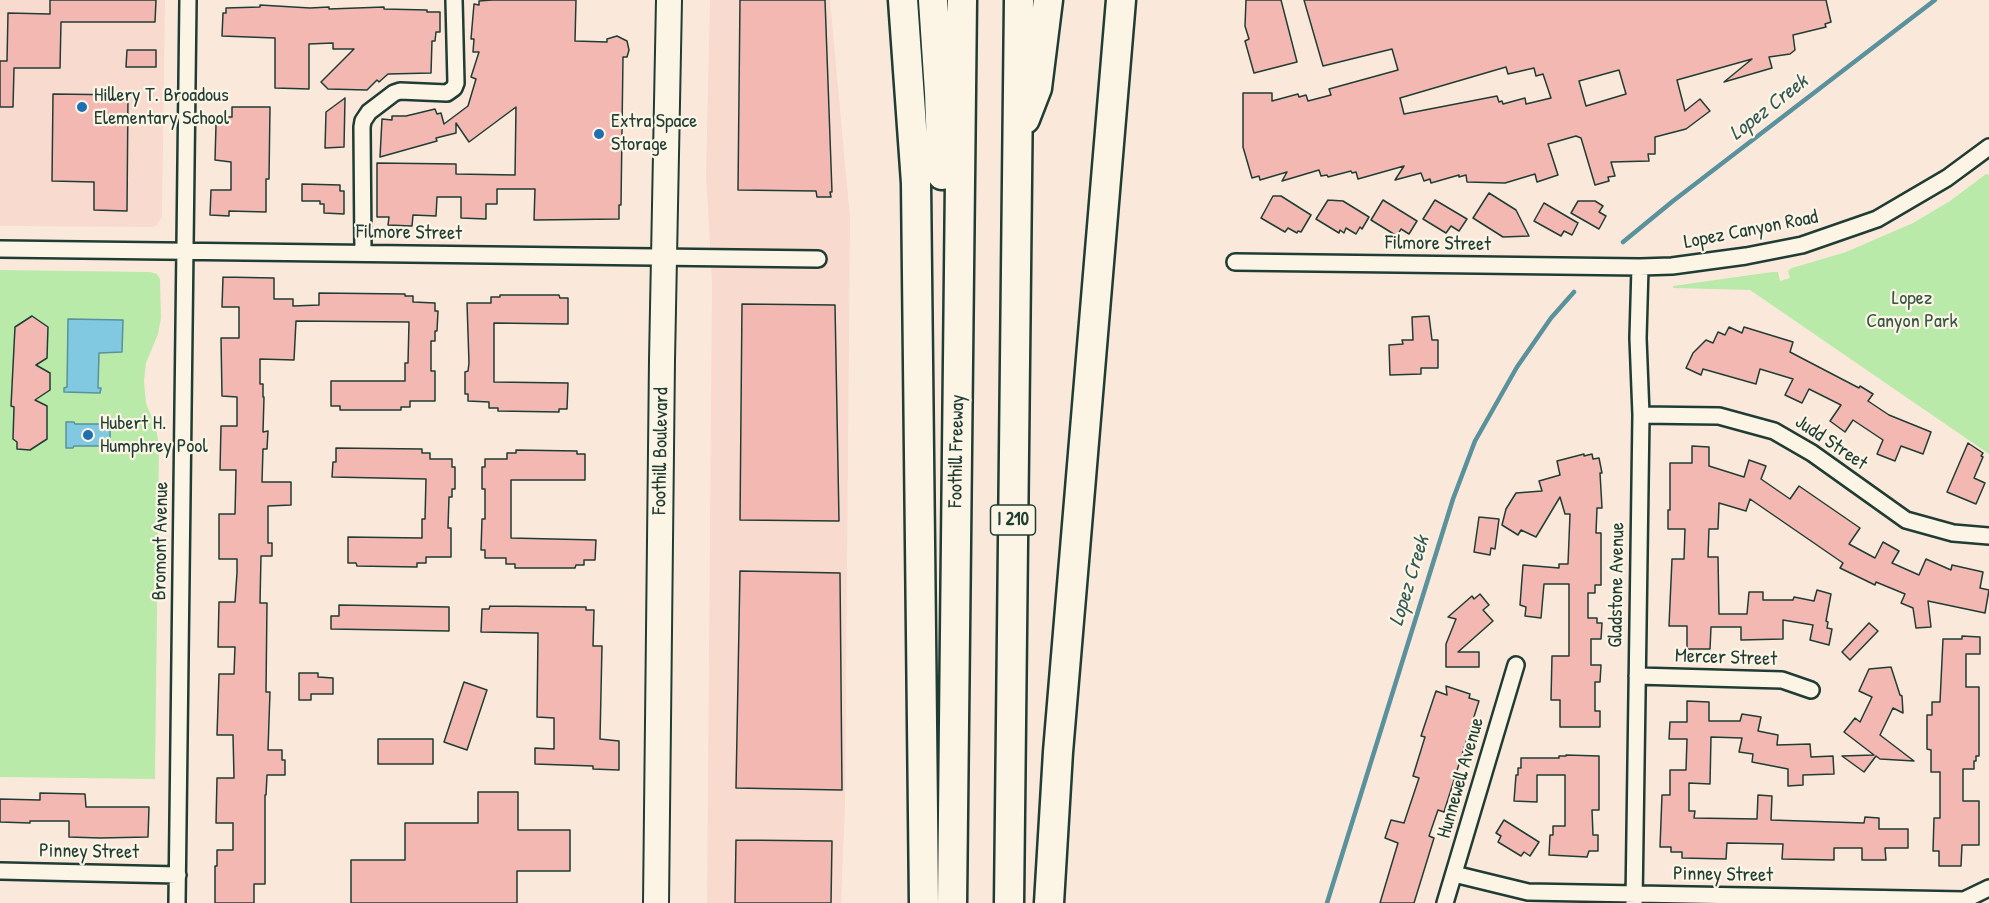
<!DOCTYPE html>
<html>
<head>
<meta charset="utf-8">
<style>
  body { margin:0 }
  canvas { display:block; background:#fae9db }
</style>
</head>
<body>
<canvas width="1989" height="903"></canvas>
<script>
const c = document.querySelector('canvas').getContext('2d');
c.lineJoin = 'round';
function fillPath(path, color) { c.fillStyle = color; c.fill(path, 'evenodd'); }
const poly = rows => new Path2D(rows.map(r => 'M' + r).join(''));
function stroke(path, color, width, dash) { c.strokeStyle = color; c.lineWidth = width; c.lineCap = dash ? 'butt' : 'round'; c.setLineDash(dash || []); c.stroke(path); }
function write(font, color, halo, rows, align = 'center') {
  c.font = font + ' "Patrick Hand",sans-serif'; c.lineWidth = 4.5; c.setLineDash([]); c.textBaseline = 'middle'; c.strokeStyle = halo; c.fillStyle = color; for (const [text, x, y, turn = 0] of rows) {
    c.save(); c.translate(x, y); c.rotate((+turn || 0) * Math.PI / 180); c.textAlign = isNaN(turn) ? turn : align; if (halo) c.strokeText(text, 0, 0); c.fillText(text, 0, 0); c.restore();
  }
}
fillPath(poly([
  [0,0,165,0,162,217,156,226,152,227,0,226],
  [710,0,830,0,850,218,845,805,841,903,707,903,712,282,706,175]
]), '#f8dacf');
fillPath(poly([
  [1986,174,1989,175,1989,454,1750,290,1673,288,1673,286,1772,272,1778,272,1780,281,1790,278,1788,271,1792,268,1846,252,1913,223,1950,201],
  [0,270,150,272,157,274,160,279,161,318,158,334,146,363,144,381,146,403,156,428,159,446,155,779,0,777]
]), '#baeaa9');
const water = poly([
  [68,319,123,320,122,352,99,353,98,388,101,388,100,393,64,392,64,388,67,387,68,319],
  [66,422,74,422,75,424,110,424,110,446,74,446,73,448,66,448,66,422]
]);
fillPath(water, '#80c9e1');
stroke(water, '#59919c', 1.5);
stroke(poly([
  [1623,242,1673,201,1935,0],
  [1327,903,1453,499,1475,441,1517,367,1551,318,1574,292]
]), '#59919c', 4.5);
const building = poly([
  [50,0,156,0,155,22,61,22,60,68,14,68,13,107,0,107,0,61,7,61,8,13,50,14,50,0],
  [492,0,576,0,575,41,607,42,607,39,617,36,627,41,629,50,627,57,623,57,621,205,619,205,619,219,534,220,535,189,497,189,497,204,486,204,486,219,461,218,461,197,437,197,436,216,413,215,412,226,388,225,389,217,377,217,377,163,456,164,456,174,515,175,516,107,469,142,456,123,456,133,436,138,437,141,380,157,382,119,392,120,392,116,406,116,435,109,437,114,441,113,444,124,468,106,476,79,471,77,479,52,473,52,474,39,471,39,474,4,479,5,479,1,492,0],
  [740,0,825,0,832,192,830,192,831,197,817,197,816,191,738,190,740,0],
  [1246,0,1281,0,1297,62,1254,73,1245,41,1249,39,1245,26,1246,0],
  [1304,0,1826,0,1831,22,1825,24,1826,27,1793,35,1795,50,1790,54,1769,57,1772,68,1724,82,1752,59,1677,80,1685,111,1700,99,1710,111,1686,129,1655,137,1655,154,1648,154,1649,161,1611,162,1615,176,1608,177,1609,181,1595,185,1581,138,1576,136,1548,144,1558,175,1537,182,1535,174,1505,183,1467,182,1466,175,1459,177,1459,175,1431,183,1430,179,1424,181,1421,173,1395,180,1404,166,1358,179,1356,172,1352,173,1351,171,1328,177,1327,175,1321,176,1319,170,1282,181,1287,172,1260,180,1259,176,1252,178,1243,147,1243,93,1272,93,1272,101,1298,94,1299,97,1306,95,1308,101,1331,95,1329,89,1398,70,1392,49,1323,66,1304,0],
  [1506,67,1508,74,1534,68,1536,76,1543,74,1551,98,1526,104,1525,98,1503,104,1502,101,1499,102,1497,96,1404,114,1400,98,1506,67],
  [1619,70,1626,94,1586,106,1579,81,1619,70],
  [260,5,310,8,329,7,329,9,384,7,384,9,427,10,427,12,440,12,440,32,436,32,435,41,432,41,431,73,388,74,379,82,377,80,367,90,328,89,321,82,354,49,333,49,333,43,309,44,309,89,275,88,275,38,222,36,223,13,226,13,226,8,260,7,260,5],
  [127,50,156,50,156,67,126,67,127,50],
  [53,94,128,95,127,211,94,210,94,182,52,181,53,94],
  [345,98,344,147,325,148,326,112,345,98],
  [232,107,270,107,269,179,266,179,266,212,229,211,229,216,210,215,211,190,231,190,231,162,215,160,216,125,217,117,232,117,232,107],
  [302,184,340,185,340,191,344,191,344,214,324,213,324,204,320,204,320,201,302,201,302,184],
  [1489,193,1516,210,1529,236,1503,237,1473,218,1489,193],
  [1273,196,1281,196,1311,215,1301,232,1298,231,1297,233,1288,228,1285,232,1261,218,1273,196],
  [1328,200,1343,201,1369,217,1362,229,1360,227,1356,234,1346,228,1344,233,1340,230,1339,233,1316,219,1328,200],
  [1383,200,1417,221,1409,234,1401,229,1397,236,1371,220,1383,200],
  [1435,200,1467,219,1459,231,1451,226,1446,233,1423,219,1435,200],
  [1578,201,1595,201,1603,206,1599,212,1606,216,1599,229,1571,213,1578,201],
  [1544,203,1578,223,1572,235,1564,231,1561,236,1534,221,1544,203],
  [223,277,274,278,274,299,293,299,293,306,319,305,319,293,405,294,405,296,413,296,413,302,435,303,435,311,438,311,437,331,435,331,435,341,431,341,431,371,435,371,435,401,410,401,410,407,401,407,401,410,340,410,340,406,331,406,331,381,405,381,405,363,408,363,409,322,296,321,294,360,260,359,260,384,263,384,263,397,264,397,263,432,268,431,267,449,263,449,262,482,291,482,291,505,268,506,268,543,272,543,272,556,261,556,260,603,267,603,266,692,270,692,268,750,282,750,282,760,285,760,285,775,267,775,266,795,265,795,265,884,254,884,254,903,215,903,215,866,217,866,217,850,233,850,233,823,216,823,217,778,234,778,233,735,217,735,219,674,234,674,235,647,218,647,219,602,235,602,237,573,237,559,219,559,219,514,235,514,236,470,220,470,221,426,237,426,237,397,222,396,221,338,239,338,239,307,222,307,223,277],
  [500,295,559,295,560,298,568,298,568,324,494,323,494,382,568,383,567,409,559,409,559,412,498,411,498,408,489,408,489,402,468,401,468,394,465,394,465,372,468,371,469,363,467,303,491,303,491,297,500,297,500,295],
  [742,304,835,305,839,521,740,520,742,304],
  [32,316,48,327,47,358,36,365,50,373,50,390,35,400,47,406,47,439,30,450,17,449,17,442,13,439,14,407,11,406,15,327,32,316],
  [1429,316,1432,340,1438,340,1438,368,1421,368,1421,374,1390,375,1389,345,1403,344,1402,340,1413,340,1412,317,1429,316],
  [1729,327,1742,333,1744,327,1793,342,1790,352,1859,388,1860,386,1873,394,1868,401,1889,415,1931,432,1923,454,1901,446,1895,461,1877,454,1883,440,1853,420,1845,432,1830,421,1841,405,1809,389,1802,403,1785,395,1793,379,1760,369,1756,384,1703,369,1701,375,1686,368,1693,353,1706,340,1713,343,1718,332,1725,335,1729,327],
  [1968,443,1983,453,1981,456,1983,457,1974,478,1985,483,1976,504,1947,492,1968,443],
  [1692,446,1709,447,1709,466,1744,477,1749,460,1766,466,1761,479,1790,499,1799,486,1860,528,1849,544,1875,558,1883,542,1899,551,1892,563,1919,575,1926,559,1951,570,1952,565,1983,572,1980,588,1989,590,1985,613,1928,601,1931,627,1916,628,1913,608,1901,603,1905,594,1876,582,1875,585,1840,568,1843,563,1750,499,1746,511,1719,503,1718,529,1709,529,1708,557,1718,557,1719,614,1747,614,1749,592,1763,592,1763,600,1793,600,1794,597,1814,601,1817,590,1831,594,1826,621,1828,622,1827,628,1832,629,1829,645,1810,640,1813,625,1783,620,1783,639,1741,640,1741,627,1711,627,1710,649,1687,649,1687,626,1669,626,1672,559,1684,559,1685,529,1668,529,1668,510,1670,510,1670,463,1692,463,1692,446],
  [336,448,422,449,422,453,430,453,430,459,452,459,452,467,455,467,455,489,452,489,452,497,449,497,448,528,451,528,451,557,426,557,426,563,417,563,417,567,357,566,356,563,348,563,348,537,422,538,422,519,425,519,426,479,332,477,333,462,336,462,336,448],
  [516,450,577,451,577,454,585,454,585,480,511,480,511,538,596,540,595,560,584,560,584,565,576,565,575,568,515,568,515,564,506,564,506,558,485,558,485,550,481,550,482,519,485,519,485,489,482,489,482,467,485,467,485,459,507,459,507,453,516,453,516,450],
  [1584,454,1584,456,1592,454,1593,459,1599,458,1602,473,1600,473,1602,508,1597,508,1596,533,1601,533,1601,585,1595,585,1595,593,1588,593,1588,618,1597,618,1597,623,1602,623,1601,639,1591,639,1591,665,1601,665,1600,682,1595,682,1595,711,1600,711,1600,727,1560,727,1560,700,1551,700,1552,656,1569,656,1569,584,1544,584,1541,618,1525,616,1526,607,1520,605,1523,565,1559,568,1559,564,1568,564,1570,514,1565,514,1560,497,1536,537,1521,530,1518,535,1502,525,1506,509,1516,493,1542,491,1539,481,1560,475,1557,461,1584,454],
  [1479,517,1499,519,1495,549,1491,548,1490,555,1474,552,1479,517],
  [740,571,840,573,842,790,736,788,740,571],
  [1480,594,1489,605,1483,610,1493,621,1458,652,1479,652,1479,667,1446,667,1446,644,1456,619,1448,617,1472,596,1474,599,1480,594],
  [339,605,449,607,449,631,331,629,331,616,339,616,339,605],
  [490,606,586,607,586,610,594,610,593,646,602,646,600,739,619,741,619,770,593,769,593,766,535,764,535,748,554,749,554,718,537,717,538,633,481,632,482,609,489,609,490,606],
  [1869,623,1878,631,1850,660,1842,652,1869,623],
  [1962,636,1980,637,1980,654,1966,654,1966,687,1979,687,1979,756,1976,756,1976,761,1974,761,1974,769,1963,769,1963,801,1979,801,1979,845,1962,845,1961,866,1939,866,1939,851,1933,851,1934,818,1940,818,1940,772,1931,772,1931,750,1927,749,1927,715,1932,715,1932,702,1940,702,1943,639,1962,639,1962,636],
  [1891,667,1900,695,1902,696,1903,713,1893,708,1880,735,1914,761,1880,759,1876,756,1864,772,1842,756,1874,755,1844,732,1855,718,1860,722,1872,697,1859,691,1869,669,1891,667],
  [299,673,318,673,318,677,333,678,333,694,311,694,311,700,299,700,299,673],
  [464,682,487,690,467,750,444,742,464,682],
  [1446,686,1470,694,1469,698,1479,701,1478,704,1444,812,1438,810,1429,836,1434,838,1414,903,1380,903,1398,843,1385,838,1391,820,1404,823,1419,778,1413,776,1425,737,1421,736,1436,691,1447,695,1446,686],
  [1687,701,1709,702,1709,721,1740,721,1742,714,1761,717,1758,731,1778,735,1777,745,1810,744,1811,757,1833,756,1834,774,1803,775,1803,785,1788,786,1788,769,1752,762,1753,754,1739,752,1742,738,1711,737,1710,784,1689,783,1689,811,1695,811,1694,818,1757,819,1758,795,1772,796,1771,820,1864,823,1865,817,1879,818,1879,829,1908,829,1908,848,1885,848,1886,860,1862,860,1862,848,1834,848,1834,860,1782,859,1783,844,1727,843,1726,859,1682,858,1682,852,1671,852,1671,847,1660,847,1662,795,1670,795,1670,770,1686,770,1687,739,1669,739,1670,722,1687,722,1687,701],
  [378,739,433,739,433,764,378,764,378,739],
  [1566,755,1599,756,1599,810,1592,810,1593,835,1598,835,1598,851,1589,851,1587,857,1549,855,1550,835,1553,835,1553,826,1565,826,1565,775,1537,775,1537,802,1514,801,1516,775,1518,775,1518,768,1521,768,1521,758,1559,758,1559,756,1566,756,1566,755],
  [478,792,518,792,518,830,570,830,570,871,517,871,517,903,351,903,351,860,405,860,405,823,478,823,478,792],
  [40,793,85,794,86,807,149,807,148,837,100,838,69,837,69,821,30,821,30,823,0,822,0,799,40,800,40,793],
  [1504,820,1539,842,1530,856,1524,852,1521,856,1498,842,1501,836,1496,833,1504,820],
  [736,840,832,841,831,903,735,903,736,840]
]);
fillPath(building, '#f4b8b3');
stroke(building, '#1f3d34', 1.5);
const street = poly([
  [0,249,818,259],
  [363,253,362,127,363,121,369,112,394,93,400,91,447,93,454,88,456,83,454,0],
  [1235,262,1640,267,1672,266,1746,256,1802,245,1877,219,1947,178,1989,147],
  [1641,415,1719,416,1774,431,1812,453,1906,520,1953,533,1989,536],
  [1637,676,1782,680,1811,690],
  [0,871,178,875],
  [1454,874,1528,892,1964,900,1989,888],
  [177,903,188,0],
  [1445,903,1516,665],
  [1634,903,1641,415,1638,338,1640,267]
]);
const primary = poly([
  [656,903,662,360,669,0]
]);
const highway = poly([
  [903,0,916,183,924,903],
  [933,0,939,92,942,175],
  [1025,119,1037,88,1048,0],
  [952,903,962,0],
  [1009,903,1019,0],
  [1049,903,1058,752,1121,0]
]);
stroke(street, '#1f3d34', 20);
stroke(primary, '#1f3d34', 28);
stroke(highway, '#1f3d34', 33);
stroke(street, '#fcf5e5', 15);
stroke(primary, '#fcf5e5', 24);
stroke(highway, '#fcf5e5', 28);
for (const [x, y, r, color] of [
  [82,107,6,"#1f6fb2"],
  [599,134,6,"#1f6fb2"],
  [88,435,6,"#1f6fb2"]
]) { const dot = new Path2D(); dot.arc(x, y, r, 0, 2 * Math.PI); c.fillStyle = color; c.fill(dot); stroke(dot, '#fcf5e5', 2); }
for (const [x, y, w] of [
  [1013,520,45]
]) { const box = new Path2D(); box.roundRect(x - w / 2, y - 15, w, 30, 4.5); c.fillStyle = '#fcf5e5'; c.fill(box); stroke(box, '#1f3d34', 1.5); }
write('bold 18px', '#1f3d34', null, [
  ["I 210",1013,520]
]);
write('20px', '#1f3d34', '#fcf5e5', [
  ["Hillery T. Broadous",94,96],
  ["Elementary School",94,119],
  ["Extra Space",611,122],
  ["Storage",611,145],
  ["Hubert H.",100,424],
  ["Humphrey Pool",100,447]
], 'left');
write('20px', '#1f3d34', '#fcf5e5', [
  ["Lopez Canyon Road",1751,230,-11],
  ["Filmore Street",409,233,1],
  ["Filmore Street",1438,244,1],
  ["Judd Street",1831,443,34],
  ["Foothill Boulevard",661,451,-89],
  ["Foothill Freeway",957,451,-89],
  ["Bromont Avenue",161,541,-89],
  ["Gladstone Avenue",1617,585,-89],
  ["Mercer Street",1726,658,2],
  ["Hunnewell Avenue",1461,778,-74],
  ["Pinney Street",89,852,1],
  ["Pinney Street",1723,875,1]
]);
write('20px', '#365746', '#fcf5e5', [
  ["Lopez",1912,299],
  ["Canyon Park",1912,322]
]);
write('italic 21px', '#325957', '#fcf5e5', [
  ["Lopez Creek",1769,108,-38],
  ["Lopez Creek",1410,581,-73]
]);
</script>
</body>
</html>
